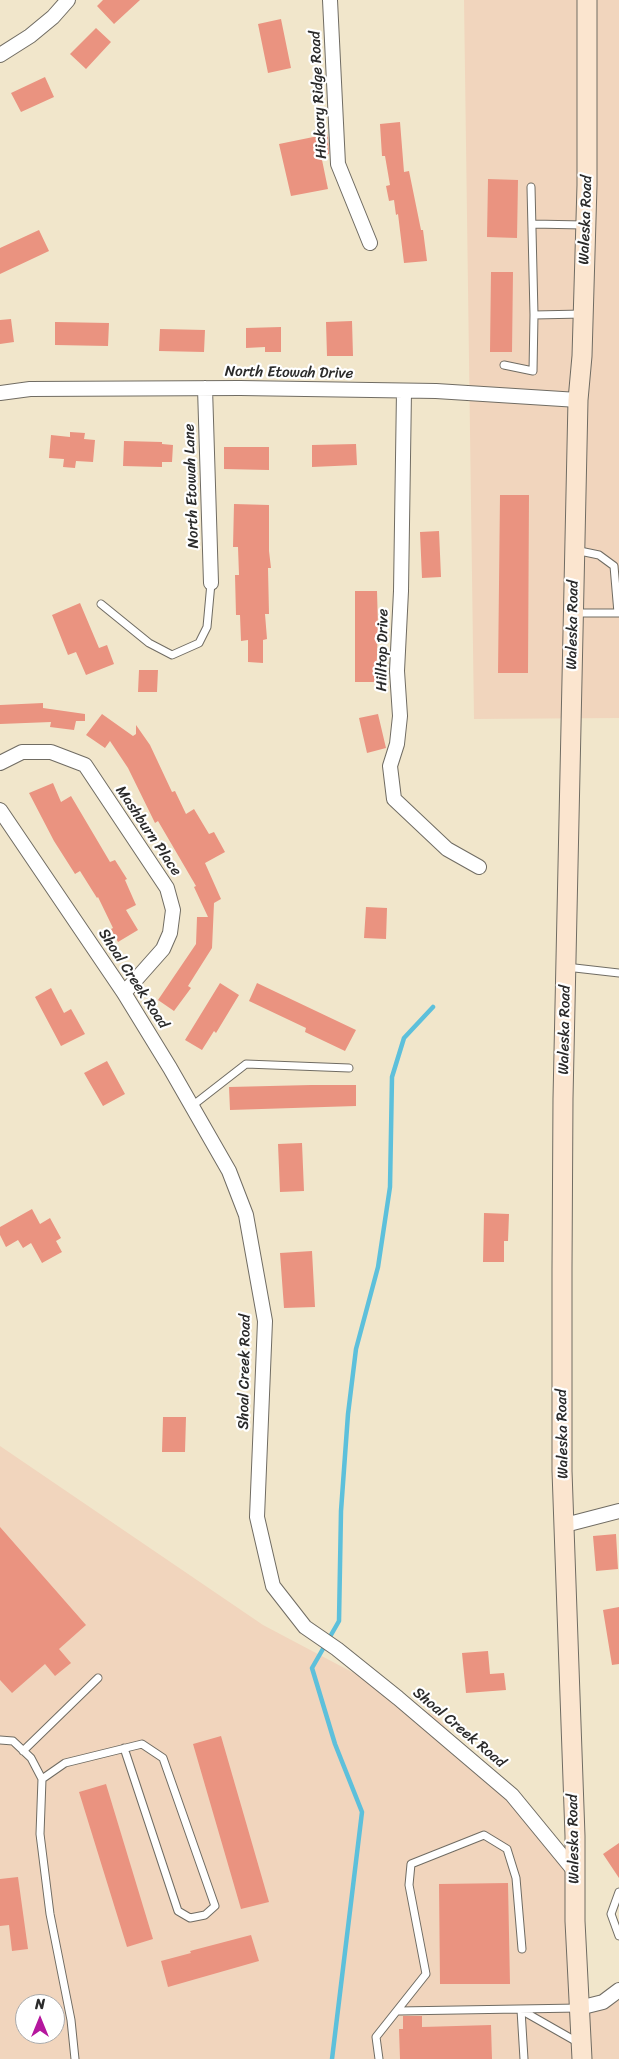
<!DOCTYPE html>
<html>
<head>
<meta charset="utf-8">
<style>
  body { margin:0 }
  #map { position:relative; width:619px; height:2059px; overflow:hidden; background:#f1e6cb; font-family:Sriracha,sans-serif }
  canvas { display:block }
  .north { position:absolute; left:15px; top:1994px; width:50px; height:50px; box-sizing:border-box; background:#fff; border:1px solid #aaa; border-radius:50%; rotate:0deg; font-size:14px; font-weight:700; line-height:20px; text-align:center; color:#2b2b2b }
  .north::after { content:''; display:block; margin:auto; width:18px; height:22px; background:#b5179e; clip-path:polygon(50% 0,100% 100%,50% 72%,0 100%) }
</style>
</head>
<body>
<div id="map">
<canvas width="619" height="2059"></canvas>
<div class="north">N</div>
</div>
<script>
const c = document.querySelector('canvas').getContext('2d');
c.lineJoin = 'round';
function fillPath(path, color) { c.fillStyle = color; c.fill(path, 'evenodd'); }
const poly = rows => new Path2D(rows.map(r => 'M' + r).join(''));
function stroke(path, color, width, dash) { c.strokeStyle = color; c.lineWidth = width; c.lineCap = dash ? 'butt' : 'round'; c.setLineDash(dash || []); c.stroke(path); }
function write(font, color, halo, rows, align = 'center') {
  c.font = font + ' Sriracha,sans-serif'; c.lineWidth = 4.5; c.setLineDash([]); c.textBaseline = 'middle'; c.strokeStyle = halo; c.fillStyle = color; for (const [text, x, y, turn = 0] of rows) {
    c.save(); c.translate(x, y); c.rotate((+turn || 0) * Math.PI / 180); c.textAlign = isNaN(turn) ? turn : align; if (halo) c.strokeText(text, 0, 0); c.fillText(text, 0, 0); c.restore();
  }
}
fillPath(poly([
  [464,0,619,0,619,718,474,719],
  [0,1446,263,1625,437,1717,569,1868,569,2010,619,1992,619,2059,0,2059],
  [25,2004,55,2004,55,2034,25,2034]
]), '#f1d5bd');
stroke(poly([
  [332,2059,362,1812,335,1744,312,1668,339,1621,341,1511,348,1414,356,1349,378,1267,390,1187,392,1077,404,1038,433,1007]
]), '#5dc0db', 4.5);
fillPath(poly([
  [103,0,140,0,114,24,97,6],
  [281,19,291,68,268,73,258,24],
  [96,28,111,42,86,69,70,54],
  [45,77,54,97,21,112,11,93],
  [400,122,404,172,409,171,421,230,423,230,427,261,404,263,398,214,396,215,394,200,389,201,386,186,390,185,385,156,382,156,380,124],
  [328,134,329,154,321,155,328,189,291,196,279,144],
  [488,179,518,180,517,238,487,237],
  [39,230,49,251,0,274,0,248],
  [491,272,513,272,512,352,490,352],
  [11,319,14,342,0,344,0,320],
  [352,321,353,356,327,356,326,322],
  [55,322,109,323,108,346,55,345],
  [281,327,281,352,265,352,265,347,246,348,246,328],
  [160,329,205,330,204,352,159,351],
  [70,432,85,433,84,439,95,440,93,462,76,461,75,468,63,467,64,459,49,458,51,435,70,437],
  [124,441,162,442,162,444,173,445,172,462,162,462,162,467,123,466],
  [356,444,357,465,312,467,312,445],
  [224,447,269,447,269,470,224,469],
  [500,495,529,495,528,673,498,673],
  [234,504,269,505,269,551,271,568,268,568,269,614,265,614,267,639,263,640,263,663,248,662,248,640,241,641,240,615,236,615,235,575,239,575,238,547,233,547],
  [439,531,441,577,422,578,420,532],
  [355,591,377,591,378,626,376,682,355,682],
  [80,603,99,648,107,645,114,664,86,675,76,652,68,655,52,615],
  [139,670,158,670,157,692,138,692],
  [43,703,43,708,85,714,85,721,76,721,74,730,50,727,51,722,0,724,0,705],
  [102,714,133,736,136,734,136,725,150,745,172,792,175,791,186,814,194,809,209,834,214,832,225,852,205,863,221,899,214,903,212,948,188,986,191,988,174,1011,158,1000,196,944,197,917,208,917,194,887,196,886,158,821,155,823,128,768,110,741,105,748,86,735],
  [378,714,386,748,367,753,359,718],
  [53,783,61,802,71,796,110,862,115,860,127,879,125,880,136,905,126,910,138,930,118,942,111,929,113,928,98,897,97,898,80,871,75,874,54,841,29,793],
  [366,907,387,908,386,939,364,938],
  [220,983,239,995,216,1033,214,1031,202,1050,185,1040],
  [257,983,356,1030,345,1051,305,1032,306,1028,249,1001],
  [51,988,64,1013,71,1009,85,1034,61,1046,35,997],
  [107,1061,125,1094,103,1106,84,1073],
  [311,1085,356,1085,356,1106,230,1110,229,1087],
  [302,1143,304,1191,280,1192,278,1144],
  [32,1209,40,1224,50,1218,61,1238,56,1241,62,1252,42,1263,31,1243,23,1248,18,1240,6,1247,0,1235,0,1227],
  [484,1213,509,1214,508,1241,504,1241,504,1262,483,1262],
  [312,1251,315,1307,284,1308,280,1253],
  [163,1417,186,1417,185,1452,162,1452],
  [0,1527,86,1625,59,1649,71,1663,55,1676,45,1664,12,1693,0,1680],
  [616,1534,618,1569,596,1571,593,1536],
  [619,1607,619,1664,612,1665,603,1610],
  [488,1651,490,1674,504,1673,506,1690,466,1693,462,1653],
  [221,1736,269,1902,241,1909,193,1744],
  [106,1784,153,1939,127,1947,79,1792],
  [619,1843,619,1878,603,1854],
  [18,1877,28,1949,12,1951,9,1925,0,1926,0,1879],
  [508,1883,510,1984,440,1984,439,1884],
  [251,1935,259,1961,168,1987,161,1961,191,1953,190,1951],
  [403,2016,422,2016,422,2027,491,2025,492,2059,400,2059,399,2029,403,2029]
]), '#ea9380');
const lane = poly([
  [531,187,534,315,583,314],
  [532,224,584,225],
  [504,365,533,371,534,315],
  [101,604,149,643,172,655,199,643,207,627,211,583],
  [573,613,618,613,614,566,599,555,575,550],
  [566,967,619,973],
  [192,1106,246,1064,349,1068],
  [0,1740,13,1741,31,1758,42,1779,40,1834,50,1914,71,2020,75,2059],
  [23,1751,98,1678],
  [42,1779,65,1763,142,1744,163,1758,215,1906,205,1915,190,1918,178,1911,124,1748],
  [619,1892,611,1914,619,1936],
  [521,2010,579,2043],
  [521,2010,524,2059],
  [398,2011,579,2008],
  [379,2059,376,2037,426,1974,409,1885,411,1864,484,1835,507,1849,516,1878,522,1949]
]);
const street = poly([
  [330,0,338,164,370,243],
  [0,55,30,36,53,17,68,0],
  [205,388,211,583],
  [404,391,401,591,397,671,400,716,397,744,390,766,394,799,447,849,479,867],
  [0,393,30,389,240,388,436,391,578,400],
  [0,763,22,752,51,752,85,765,167,888,173,910,170,933,163,949,124,993],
  [0,810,124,993,170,1068,229,1171,246,1215,265,1321,257,1517,273,1586,305,1627,337,1649,398,1698,512,1795,576,1873],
  [565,1525,619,1511],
  [579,2008,603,2002,619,1990]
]);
const secondary = poly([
  [582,2059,575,1921,575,1836,562,1471,562,1268,563,1098,578,400,582,356,587,185,587,0]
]);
stroke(lane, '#706c63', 9);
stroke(street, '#706c63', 16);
stroke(secondary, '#706c63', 21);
stroke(lane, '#fff', 7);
stroke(street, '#fff', 14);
stroke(secondary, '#fbe5cf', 19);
write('15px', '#2b2b2b', '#fff', [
  ["Hickory Ridge Road",319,95,-93],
  ["Waleska Road",586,220,-88],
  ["North Etowah Drive",289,373,1],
  ["North Etowah Lane",192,486,-92],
  ["Waleska Road",573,625,-89],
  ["Hilltop Drive",383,650,-89],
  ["Mashburn Place",148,831,56],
  ["Shoal Creek Road",133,979,57],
  ["Waleska Road",565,1030,-89],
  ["Shoal Creek Road",245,1372,-89],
  ["Waleska Road",563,1434,-91],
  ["Shoal Creek Road",459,1728,40],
  ["Waleska Road",574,1839,-91]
]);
</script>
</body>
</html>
